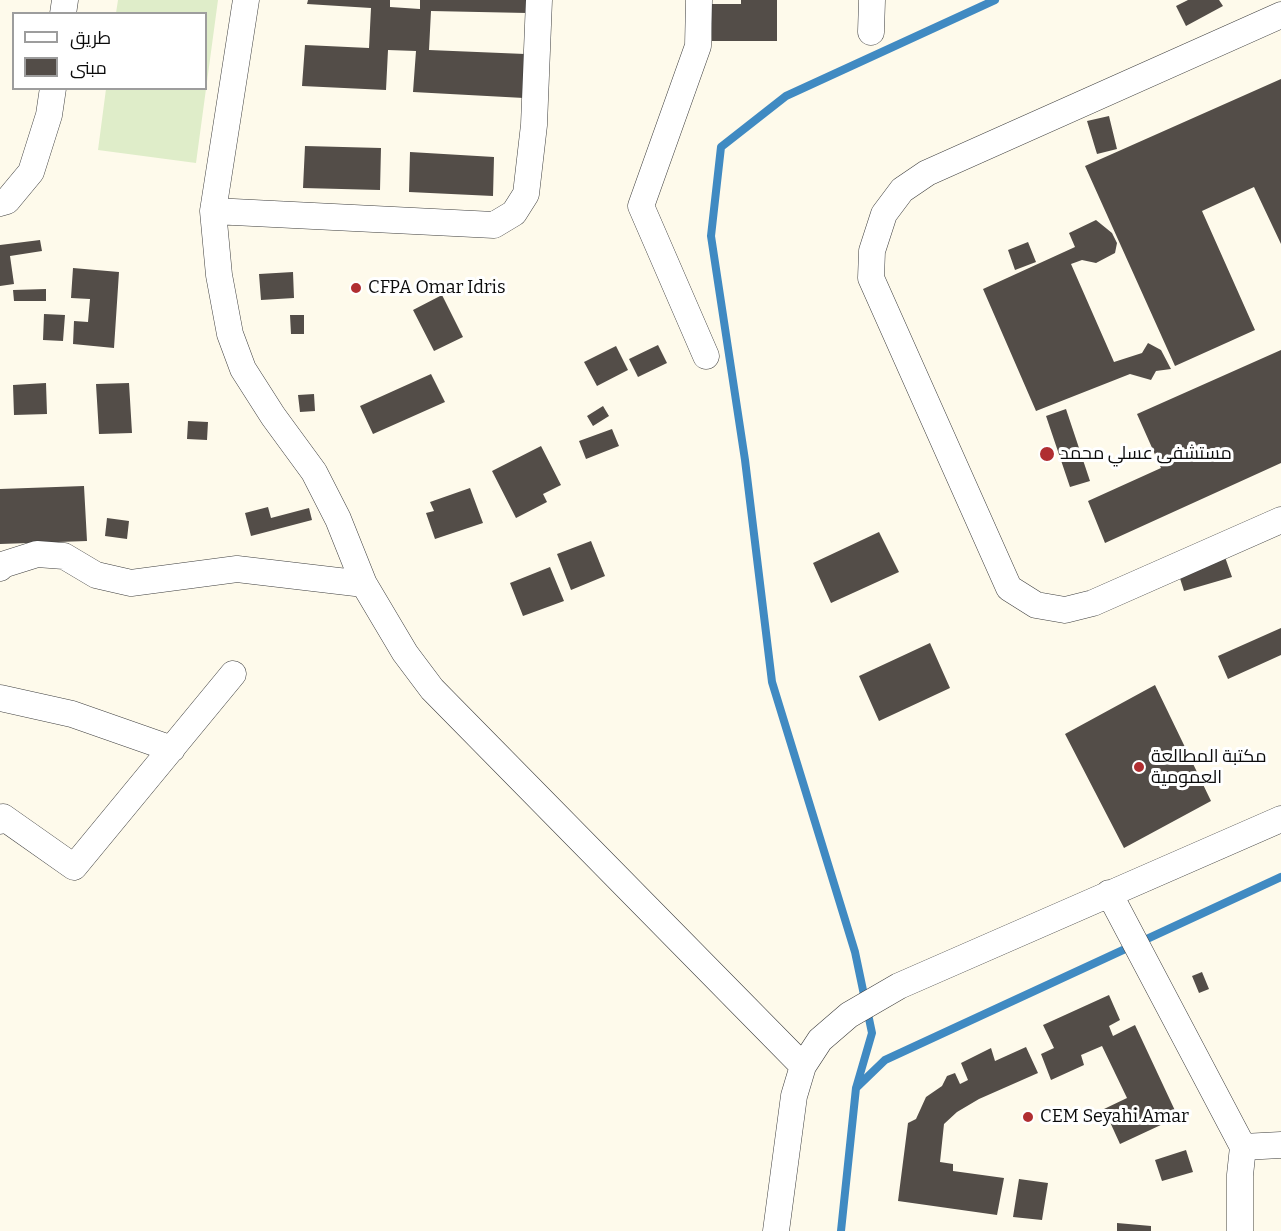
<!DOCTYPE html>
<html>
<head>
<meta charset="utf-8">
<style>
  body { margin:0 }
  #map { position:relative; width:1281px; height:1231px; overflow:hidden; background:#fefaeb; font-family:Bitter,Cairo,serif }
  canvas { display:block }
  .legend { position:absolute; left:12px; top:12px; width:195px; height:78px; box-sizing:border-box; background:#fff; border:2px solid #9d9d9d; margin:0; padding:8px 10px; list-style:none; font-size:18px; color:#0b0b0b }
  .legend li { display:flex; align-items:center; gap:12px; height:30px }
  .legend b { width:30px; border:2px solid #9d9d9d }
</style>
</head>
<body>
<div id="map">
<canvas width="1281" height="1231"></canvas>
<ul class="legend">
<li><b style="height:8px;background:#fff"></b>طريق</li>
<li><b style="height:16px;background:#534d48"></b>مبنى</li>
</ul>
</div>
<script>
const c = document.querySelector('canvas').getContext('2d');
c.lineJoin = 'round';
function fillPath(path, color) { c.fillStyle = color; c.fill(path, 'evenodd'); }
const poly = rows => new Path2D(rows.map(r => 'M' + r).join(''));
function stroke(path, color, width, dash) { c.strokeStyle = color; c.lineWidth = width; c.lineCap = dash ? 'butt' : 'round'; c.setLineDash(dash || []); c.stroke(path); }
function write(font, color, halo, rows, align = 'center') {
  c.font = font + ' Bitter,Cairo,serif'; c.lineWidth = 6; c.setLineDash([]); c.textBaseline = 'middle'; c.strokeStyle = halo; c.fillStyle = color; for (const [text, x, y, turn = 0] of rows) {
    c.save(); c.translate(x, y); c.rotate((+turn || 0) * Math.PI / 180); c.textAlign = isNaN(turn) ? turn : align; if (halo) c.strokeText(text, 0, 0); c.fillText(text, 0, 0); c.restore();
  }
}
fillPath(poly([
  [118,0,218,0,196,163,98,150,106,89,206,88,206,14,116,13]
]), '#dfedc9');
stroke(poly([
  [856,1088,872,1033,855,952,772,682,745,460,711,236,721,147,786,96,995,0],
  [841,1231,856,1088,885,1060,1281,877]
]), '#408ac2', 8);
fillPath(poly([
  [308,0,390,0,390,7,420,9,420,0,528,0,527,13,431,11,429,50,525,54,524,98,413,92,416,51,388,50,386,90,302,86,305,45,369,48,371,8,307,4],
  [741,0,777,0,777,41,712,41,712,4,741,4],
  [1188,0,1219,0,1223,6,1186,26,1176,6],
  [1281,79,1281,244,1254,187,1202,211,1255,330,1175,366,1085,166],
  [1109,116,1117,149,1097,154,1087,121],
  [305,146,381,148,380,190,303,188],
  [410,152,494,157,493,196,409,192],
  [1096,220,1112,233,1117,243,1115,253,1096,263,1082,260,1071,264,1114,362,1142,353,1148,343,1161,350,1171,369,1156,371,1151,380,1130,374,1036,411,983,289,1075,247,1069,233],
  [40,240,42,251,10,256,14,284,0,286,0,245],
  [1028,242,1036,262,1015,270,1008,250],
  [73,268,119,272,114,348,73,344,74,321,88,322,90,299,71,298],
  [293,272,294,298,261,300,259,274],
  [46,289,46,301,14,301,13,290],
  [442,295,463,337,434,351,413,310],
  [44,314,65,315,63,341,43,340],
  [290,315,304,315,304,334,291,334],
  [658,345,667,363,638,377,629,359],
  [616,346,628,370,597,386,584,362],
  [1281,350,1281,463,1105,543,1088,501,1161,468,1137,414],
  [431,374,445,402,373,434,360,406],
  [46,383,47,414,14,415,13,385],
  [129,383,132,433,99,434,96,384],
  [314,394,315,411,300,412,298,395],
  [603,406,609,416,593,426,587,416],
  [1066,409,1090,481,1070,487,1046,416],
  [188,421,208,422,207,440,187,439],
  [612,429,619,446,586,459,579,441],
  [541,446,561,485,543,494,547,502,516,518,492,471],
  [84,486,87,541,0,544,0,489],
  [470,488,483,523,435,539,426,513,434,511,430,502],
  [268,507,271,518,309,508,312,520,251,536,245,513],
  [107,518,129,521,127,539,105,536],
  [879,532,899,572,831,603,813,563],
  [591,541,605,576,571,590,557,554],
  [1225,557,1232,577,1184,591,1178,572],
  [550,567,564,601,523,616,510,583],
  [1281,628,1281,655,1228,679,1218,656],
  [930,643,950,688,879,721,859,676],
  [1155,685,1211,801,1124,848,1065,734],
  [1202,972,1209,989,1199,993,1192,976],
  [1109,995,1120,1020,1109,1026,1113,1036,1135,1025,1178,1117,1120,1144,1104,1109,1127,1098,1102,1046,1081,1055,1084,1065,1051,1080,1041,1054,1054,1048,1043,1025],
  [1026,1047,1038,1073,979,1099,957,1112,944,1124,940,1162,953,1164,953,1171,1004,1178,997,1215,898,1201,908,1123,916,1119,926,1097,942,1086,947,1076,955,1073,960,1084,968,1080,961,1063,991,1048,995,1061],
  [1186,1150,1193,1172,1162,1181,1155,1160],
  [1019,1179,1048,1183,1042,1220,1013,1217],
  [1117,1223,1151,1226,1151,1231,1117,1231]
]), '#534d48');
const minor = poly([
  [539,0,534,125,526,194,514,213,494,225,213,211,219,275,230,334,243,369,273,416,314,472,338,519,364,584,405,653,432,689,803,1066],
  [699,0,698,46,641,206,706,356],
  [63,14,65,0],
  [1281,15,927,173,902,190,884,214,872,251,871,278,1009,588,1036,605,1065,610,1093,603,1281,520],
  [871,32,872,0],
  [0,203,7,201,31,172,49,115,53,88],
  [213,211,246,0],
  [0,568,2,565,37,554,64,556,96,575,131,583,237,569,364,584],
  [0,698,72,714,172,749],
  [0,821,3,817,74,867,233,674],
  [1109,893,1243,1147,1240,1175,1240,1231],
  [1243,1147,1281,1145],
  [776,1231,794,1096,803,1066,820,1040,849,1015,899,986,1281,819]
]);
stroke(minor, '#3e3e3e', 27);
stroke(minor, '#fff', 26);
for (const [x, y, r, color] of [
  [356,288,6,"#b02e31"],
  [1047,454,8,"#b02e31"],
  [1139,767,6,"#b02e31"],
  [1028,1117,6,"#b02e31"]
]) { const dot = new Path2D(); dot.arc(x, y, r, 0, 2 * Math.PI); c.fillStyle = color; c.fill(dot); stroke(dot, '#fff', 2); }
write('18px', '#0b0b0b', '#fff', [
  ["CFPA Omar Idris",368,288],
  ["مستشفى عسلي محمد",1060,454],
  ["مكتبة المطالعة",1151,757],
  ["العمومية",1151,778],
  ["CEM Seyahi Amar",1040,1117]
], 'left');
</script>
</body>
</html>
